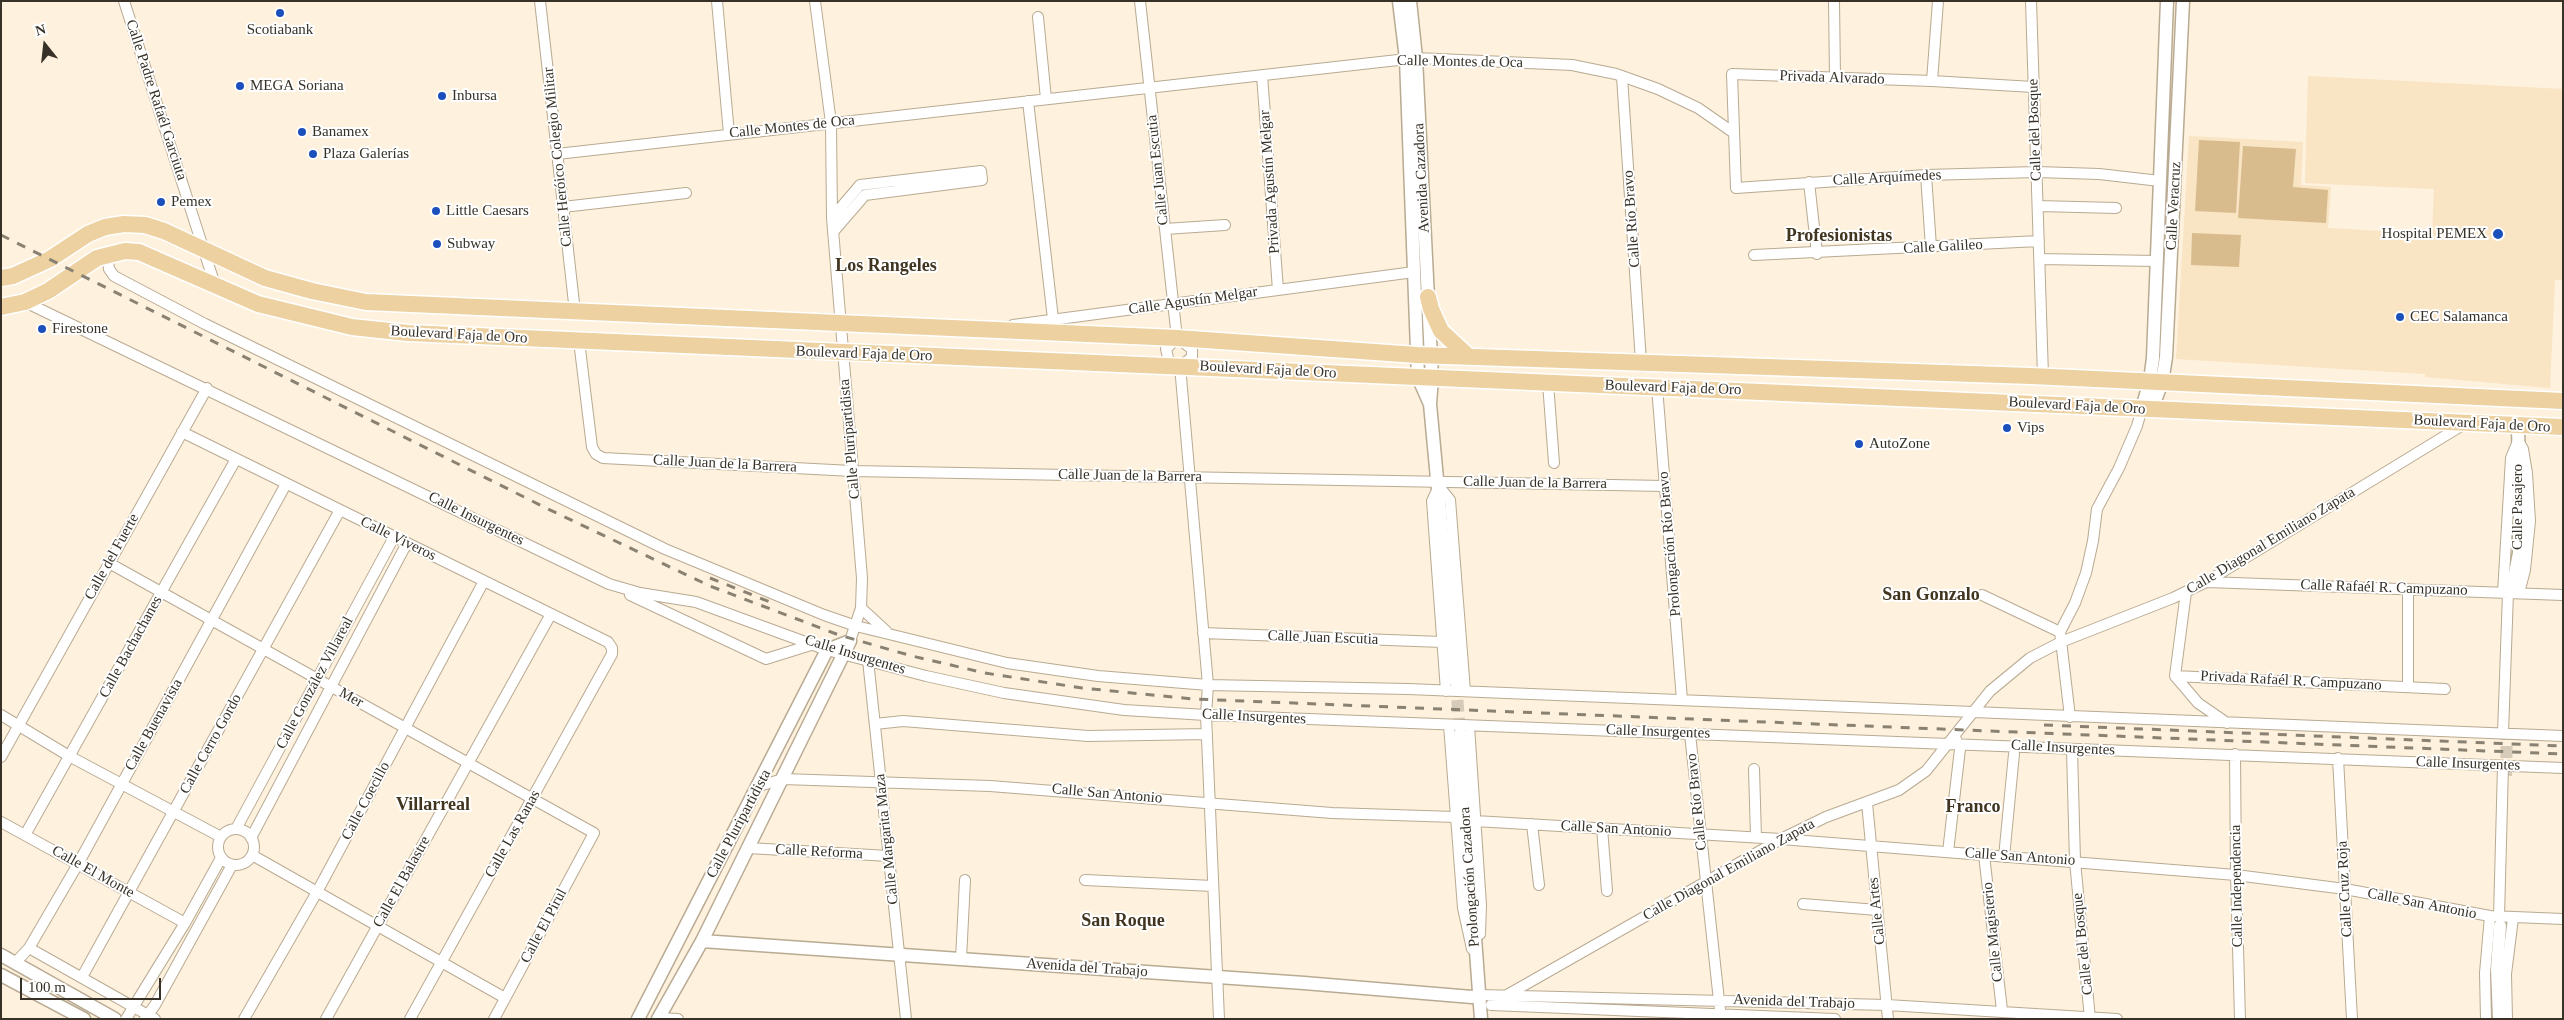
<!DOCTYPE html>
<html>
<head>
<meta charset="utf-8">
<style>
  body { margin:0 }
  #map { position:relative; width:2564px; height:1020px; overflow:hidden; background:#fef1dd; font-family:Georgia,serif }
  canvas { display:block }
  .frame { position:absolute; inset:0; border:2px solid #373127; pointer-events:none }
  .north { position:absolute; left:20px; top:20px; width:50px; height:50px; -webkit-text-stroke:4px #fff; paint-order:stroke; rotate:344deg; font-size:14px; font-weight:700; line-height:20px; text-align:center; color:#373127 }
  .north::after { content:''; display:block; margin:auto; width:18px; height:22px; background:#373127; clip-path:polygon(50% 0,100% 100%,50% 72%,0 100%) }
  .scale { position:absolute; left:20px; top:978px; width:141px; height:22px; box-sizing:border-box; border:2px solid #373127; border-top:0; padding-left:6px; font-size:15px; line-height:18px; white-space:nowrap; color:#373127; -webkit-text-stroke:4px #fff; paint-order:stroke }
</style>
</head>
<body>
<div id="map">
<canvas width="2564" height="1020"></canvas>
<div class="frame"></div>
<div class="north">N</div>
<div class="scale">100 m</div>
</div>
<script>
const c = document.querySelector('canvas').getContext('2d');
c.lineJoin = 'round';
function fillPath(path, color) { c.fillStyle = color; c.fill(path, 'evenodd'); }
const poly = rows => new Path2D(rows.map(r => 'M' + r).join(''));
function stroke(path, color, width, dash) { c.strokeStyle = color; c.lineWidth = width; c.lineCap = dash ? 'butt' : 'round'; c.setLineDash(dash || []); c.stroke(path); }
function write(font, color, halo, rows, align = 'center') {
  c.font = font + ' Georgia,serif'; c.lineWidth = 4; c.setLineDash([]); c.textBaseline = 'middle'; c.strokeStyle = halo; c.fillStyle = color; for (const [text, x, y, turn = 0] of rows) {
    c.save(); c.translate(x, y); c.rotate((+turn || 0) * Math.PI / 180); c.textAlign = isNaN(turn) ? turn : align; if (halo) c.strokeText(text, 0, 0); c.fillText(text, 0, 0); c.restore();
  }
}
fillPath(poly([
  [2308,76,2563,89,2563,280,2555,280,2550,388,2425,377,2426,352,2425,374,2176,359,2189,136,2303,142,2301,185,2331,187,2328,228,2432,234,2434,189,2305,183]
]), '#f9e4c4');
fillPath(poly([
  [2199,140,2240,142,2236,213,2195,211],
  [2243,146,2296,149,2293,187,2328,190,2326,223,2238,218],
  [2192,233,2241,235,2239,267,2191,265]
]), '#d9bc8e');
stroke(poly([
  [1456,682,1460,734],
  [2506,776,2507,723]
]), '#d6cbb9', 12, [12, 6]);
const minor = poly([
  [124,1,215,285],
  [540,1,575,312],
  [717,1,729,134],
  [815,1,831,123,832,218,862,578,861,608,850,641],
  [1140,1,1177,338],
  [1834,1,1835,78],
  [2031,1,2043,376],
  [1038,17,1046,99],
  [1262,75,1278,290],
  [1622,77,1641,362],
  [1932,81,1938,1],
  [2033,87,1932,81,1732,74,1736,188,1926,175,2037,172,2099,174,2160,181],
  [1028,101,1053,319],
  [557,154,1416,58,1572,65,1616,74,1658,89,1698,108,1734,133],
  [1926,175,1931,247],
  [1809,182,1817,254],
  [2038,206,2116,208],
  [563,207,686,193],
  [832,218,860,185,981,171,982,180,865,195,833,232],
  [1165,229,1225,225],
  [111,253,108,261,109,269,114,276,205,324,665,549,824,615,856,626,1007,663,1098,676,1208,685,1408,689,2563,736],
  [1754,255,2039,241],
  [2040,259,2157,261],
  [25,302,609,584,640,593,696,602,827,650,926,676,1004,693,1124,710,1206,715,2563,768],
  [1013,325,1414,272],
  [1180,340,1192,349,1192,357,1181,366],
  [579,341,592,447,596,454,603,458,852,471,1665,486],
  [1177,365,1169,362,1166,349,1177,338],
  [1180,366,1208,685,1206,715,1219,1019],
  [1548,383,1554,463],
  [1657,387,1682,700],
  [182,432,608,642,612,648,612,654,410,1019],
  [1438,485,1450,500,1465,691],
  [1438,488,1432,501,1446,691],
  [109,563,594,833,494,1019],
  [2207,582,2563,595],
  [2408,589,2408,687],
  [2186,592,2175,676,2198,703,2227,723],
  [2503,593,2511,458,2518,441,2523,449,2527,473,2530,521,2525,570,2519,593],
  [630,595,766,659,814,644],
  [1982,595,2060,632],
  [861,608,886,631],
  [1203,633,1442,642],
  [868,660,906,1019],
  [2175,676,2445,689],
  [1,715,69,756,221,837],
  [2070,717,2060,632,2075,603,2086,573,2093,541,2097,509,2119,468,2137,426,2142,408],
  [875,724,903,721,1088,736,1207,734],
  [1449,725,1463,908,1472,949],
  [1469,726,1481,905,1480,934],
  [2503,733,2508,593],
  [1690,734,1721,1019],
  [2072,750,2075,861,2090,1019],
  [2235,754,2236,875,2240,1019],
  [1,757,207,388],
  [2338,758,2352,1019],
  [1754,769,1756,837],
  [759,786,783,779,990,786,1332,813,1455,817],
  [1867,803,1888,1019],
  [1475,821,1781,839,2236,875,2345,889,2490,916,2563,919],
  [1,822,185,923],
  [1532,824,1539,885],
  [1602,828,1607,891],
  '218 847a18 18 0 1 1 36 0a18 18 0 1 1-36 0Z',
  [236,829,394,537],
  [25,835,236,459],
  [251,838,407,543],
  [748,848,889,856],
  [1948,852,1960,749,1955,737],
  [252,855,505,998],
  [1984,855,2002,1010],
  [2004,857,2014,754],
  [1085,880,1213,886],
  [1803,904,1877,910],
  [2499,917,2503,766],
  [29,948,155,1019],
  [961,959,965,880],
  [15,963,29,948,78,864,286,484],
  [82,977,340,510],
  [1479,995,1887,1005,2117,1019],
  [1491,1005,1835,1019],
  [1492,1005,1507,995,1781,839,1826,817,1899,790,1926,771,1990,691,2030,658,2061,642,2173,598,2206,582,2466,423],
  [658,1018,678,1019],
  [126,1019,185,923,221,858],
  [145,1019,155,1005,232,865],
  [244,1019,317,892,484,581],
  [326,1019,551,614],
  [2486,1019,2485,973,2490,916],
  [2507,1019,2506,974,2513,918]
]);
const tertiary = poly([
  [1399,1,1406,59,1418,377,1429,402],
  [1410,1,1416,58,1432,378,1430,404,1456,682],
  [2142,408,2150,381,2153,358,2167,1],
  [2152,409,2162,382,2166,357,2183,1],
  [2512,589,2519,553,2520,524,2518,426],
  [1460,734,1481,1019],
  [702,941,1304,983,1472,997,1479,995],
  [1,955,115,1019],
  [1,975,84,1019],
  [638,1019,827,650,850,641],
  [658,1019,702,941,850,641],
  [2499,1019,2497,969,2500,926]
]);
const primary = poly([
  [1,278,13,276,50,259,88,234,105,227,124,224,145,225,164,231,265,278,312,291,366,302,1177,338,1417,355,2031,376,2563,401],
  [1428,297,1431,309,1441,331,1468,356],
  [1,307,25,302,48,291,97,258,125,251,139,252,258,304,352,327,408,333,2563,427]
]);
stroke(minor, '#b9aa92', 12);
stroke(tertiary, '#b9aa92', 15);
stroke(primary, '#fff', 19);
stroke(minor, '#fff', 10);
stroke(tertiary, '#fff', 12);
stroke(primary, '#edd1a1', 16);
stroke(poly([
  [1,235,548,509,710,586,839,635,912,656,985,673,1082,688,1193,699,2563,754],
  [710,578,775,604],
  [2044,725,2563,746]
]), '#898172', 3, [9, 9]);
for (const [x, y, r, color] of [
  [280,13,5,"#1b50bc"],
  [240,86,5,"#1b50bc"],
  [442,96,5,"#1b50bc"],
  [302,132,5,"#1b50bc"],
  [313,154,5,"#1b50bc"],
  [161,202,5,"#1b50bc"],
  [436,211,5,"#1b50bc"],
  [2498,234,6,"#1b50bc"],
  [437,244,5,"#1b50bc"],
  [2400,317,5,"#1b50bc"],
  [42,329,5,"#1b50bc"],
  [2007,428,5,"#1b50bc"],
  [1859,444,5,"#1b50bc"]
]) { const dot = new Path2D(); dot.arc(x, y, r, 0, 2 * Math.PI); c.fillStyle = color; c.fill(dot); stroke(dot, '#fff', 2); }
write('15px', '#373127', '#fff', [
  ["Scotiabank",280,30,"center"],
  ["MEGA Soriana",250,86],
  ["Inbursa",452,96],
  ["Banamex",312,132],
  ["Plaza Galerías",323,154],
  ["Pemex",171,202],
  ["Little Caesars",446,211],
  ["Hospital PEMEX",2487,234,"right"],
  ["Subway",447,244],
  ["CEC Salamanca",2410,317],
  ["Firestone",52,329],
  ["Vips",2017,428],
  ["AutoZone",1869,444]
], 'left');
write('15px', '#373127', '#fff', [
  ["Calle Montes de Oca",1460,62,1],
  ["Privada Alvarado",1832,78,2],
  ["Calle Padre Rafaél Garciuta",156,100,72],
  ["Calle Montes de Oca",792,127,-6],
  ["Calle del Bosque",2035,130,-92],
  ["Calle Heróico Colegio Militar",558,157,-96],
  ["Calle Juan Escutia",1158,170,-96],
  ["Avenida Cazadora",1422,178,-93],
  ["Calle Arquímedes",1887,178,-3],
  ["Privada Agustín Melgar",1270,182,-94],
  ["Calle Veracruz",2174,206,-87],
  ["Calle Río Bravo",1632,219,-94],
  ["Calle Galileo",1943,247,-3],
  ["Calle Agustín Melgar",1193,301,-8],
  ["Boulevard Faja de Oro",459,335,3],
  ["Boulevard Faja de Oro",864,354,2],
  ["Boulevard Faja de Oro",1268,370,3],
  ["Boulevard Faja de Oro",1673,388,2],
  ["Boulevard Faja de Oro",2077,406,3],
  ["Boulevard Faja de Oro",2482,424,3],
  ["Calle Pluripartidista",850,439,-95],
  ["Calle Juan de la Barrera",725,464,3],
  ["Calle Juan de la Barrera",1130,476,1],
  ["Calle Juan de la Barrera",1535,483,1],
  ["Calle Pasajero",2518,507,-90],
  ["Calle Insurgentes",476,519,26],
  ["Calle Viveros",398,539,26],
  ["Calle Diagonal Emiliano Zapata",2271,541,-31],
  ["Prolongación Río Bravo",1670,544,-95],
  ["Calle del Fuerte",112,557,-61],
  ["Calle Rafaél R. Campuzano",2384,588,2],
  ["Calle Juan Escutia",1323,638,2],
  ["Calle Bachachanes",131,647,-61],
  ["Calle Insurgentes",855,655,17],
  ["Privada Rafaél R. Campuzano",2291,681,3],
  ["Calle González Villareal",315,683,-62],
  ["Mer",351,698,29],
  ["Calle Insurgentes",1254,717,3],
  ["Calle Buenavista",154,725,-61],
  ["Calle Insurgentes",1658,732,2],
  ["Calle Cerro Gordo",211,744,-61],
  ["Calle Insurgentes",2063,748,3],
  ["Calle Insurgentes",2468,764,2],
  ["Calle San Antonio",1107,794,5],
  ["Calle Coecillo",366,801,-62],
  ["Calle Río Bravo",1697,802,-96],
  ["Calle Pluripartidista",739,824,-62],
  ["Calle San Antonio",1616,829,3],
  ["Calle Las Ranas",513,834,-61],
  ["Calle Margarita Maza",887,839,-96],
  ["Calle Reforma",819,852,3],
  ["Calle San Antonio",2020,857,4],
  ["Calle Diagonal Emiliano Zapata",1729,870,-29],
  ["Calle El Monte",93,872,29],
  ["Prolongación Cazadora",1470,877,-94],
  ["Calle El Balastre",402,882,-61],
  ["Calle Independencia",2237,886,-91],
  ["Calle Cruz Roja",2345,889,-93],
  ["Calle San Antonio",2422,904,11],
  ["Calle Artes",1877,911,-96],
  ["Calle El Pirul",544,926,-62],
  ["Calle Magisterio",1993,932,-96],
  ["Calle del Bosque",2083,944,-96],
  ["Avenida del Trabajo",1087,968,4],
  ["Avenida del Trabajo",1794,1002,2]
]);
write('bold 18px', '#413520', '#fff', [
  ["Profesionistas",1839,236],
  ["Los Rangeles",886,266],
  ["San Gonzalo",1931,595],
  ["Villarreal",433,805],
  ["Franco",1973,807],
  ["San Roque",1123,921]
]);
</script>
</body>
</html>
